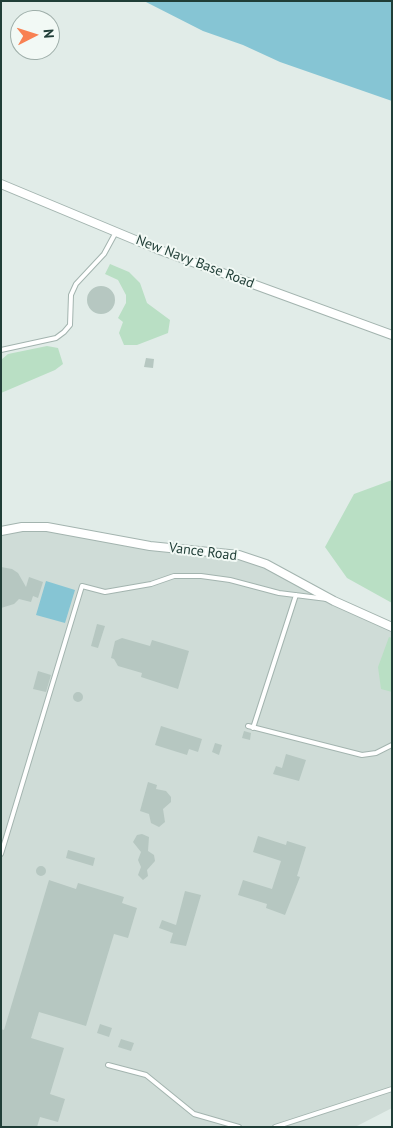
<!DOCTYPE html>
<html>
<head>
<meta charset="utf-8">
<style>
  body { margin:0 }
  #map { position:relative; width:393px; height:1128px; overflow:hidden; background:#e1ece8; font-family:"PT Sans",sans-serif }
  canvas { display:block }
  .frame { position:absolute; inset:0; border:2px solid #203e37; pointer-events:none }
  .north { position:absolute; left:10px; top:10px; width:50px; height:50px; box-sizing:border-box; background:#f2f9f5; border:1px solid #9eaea9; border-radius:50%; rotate:85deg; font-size:14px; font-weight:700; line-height:20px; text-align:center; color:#203e37 }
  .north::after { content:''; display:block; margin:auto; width:18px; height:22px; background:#f88153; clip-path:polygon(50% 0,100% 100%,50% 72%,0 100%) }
</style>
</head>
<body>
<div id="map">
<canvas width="393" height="1128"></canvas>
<div class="frame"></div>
<div class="north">N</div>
</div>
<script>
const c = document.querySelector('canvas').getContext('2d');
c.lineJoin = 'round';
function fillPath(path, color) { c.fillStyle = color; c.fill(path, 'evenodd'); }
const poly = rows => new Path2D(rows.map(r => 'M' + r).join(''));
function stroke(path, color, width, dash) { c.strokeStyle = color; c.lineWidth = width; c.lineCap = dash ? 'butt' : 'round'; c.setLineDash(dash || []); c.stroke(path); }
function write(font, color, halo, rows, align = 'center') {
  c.font = font + ' "PT Sans",sans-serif'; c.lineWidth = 4; c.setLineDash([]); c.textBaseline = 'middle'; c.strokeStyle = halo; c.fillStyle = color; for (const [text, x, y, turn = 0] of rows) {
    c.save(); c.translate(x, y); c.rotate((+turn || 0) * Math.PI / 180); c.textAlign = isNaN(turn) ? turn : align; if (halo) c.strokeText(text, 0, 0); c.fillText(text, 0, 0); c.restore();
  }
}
fillPath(poly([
  [22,527,239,555,392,627,392,1108,355,1127,1,1127,1,531]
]), '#cfdcd7');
fillPath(poly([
  [110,264,129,272,140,283,147,303,170,320,168,333,137,345,124,345,119,333,123,322,118,318,126,303,126,295,118,280,105,274],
  [47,346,58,348,63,364,55,370,1,393,1,360,8,354],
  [392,480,392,603,347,578,325,547,354,494],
  [389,637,392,638,392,692,381,689,378,667]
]), '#b9dfc4');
fillPath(poly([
  [144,1,392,1,392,101,280,62,243,45,203,31],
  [46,581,75,590,65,623,36,615]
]), '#86c5d4');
fillPath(poly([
  '87 300a14 14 0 1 1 28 0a14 14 0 1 1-28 0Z',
  [146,358,154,359,153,368,144,367],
  [1,567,12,569,18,573,26,587,29,577,43,582,38,598,33,596,31,602,19,599,14,604,1,608],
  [97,624,105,626,98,648,91,646],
  [122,638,150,646,152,640,189,651,178,689,141,677,142,673,118,666,114,659,111,658,115,641],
  [38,671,51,675,46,692,33,689],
  '73 697a5 5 0 1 1 10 0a5 5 0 1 1-10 0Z',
  [161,726,202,739,198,752,189,749,187,755,155,745],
  [244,731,251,733,250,740,242,738],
  [215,743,222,745,219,755,212,752],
  [286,754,306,760,299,781,273,774,276,766,282,768],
  [148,782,157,785,156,789,166,791,171,797,171,802,163,809,165,822,159,827,151,823,149,814,140,811],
  [142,834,149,837,148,851,154,855,155,861,147,870,148,876,143,880,138,875,141,867,138,860,141,852,133,842,137,835],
  [258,836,286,845,287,841,306,847,297,876,300,877,285,915,266,908,267,904,238,895,243,880,272,889,281,861,253,852],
  [68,850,95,858,93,866,66,858],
  '36 871a5 5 0 1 1 10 0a5 5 0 1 1-10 0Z',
  [49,880,76,889,78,883,124,897,122,903,137,908,128,938,114,934,86,1026,39,1012,31,1038,64,1048,50,1094,65,1099,58,1122,40,1117,37,1127,1,1127,1,1029,4,1030],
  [185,891,201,895,186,946,170,943,173,933,159,928,162,920,176,925],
  [100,1024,112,1028,109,1037,97,1033],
  [121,1039,134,1043,131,1051,118,1047]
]), '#b6c7c1');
const lane = poly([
  [1,350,56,338,64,332,70,325,71,295,76,284,104,254,116,232],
  [248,726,362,755,376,753,392,745],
  [253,728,296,595],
  [1,854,82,586,105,592,151,584,174,576,201,576,230,580,279,593,327,599],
  [108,1065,146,1075,194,1114,239,1127],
  [275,1127,392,1089]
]);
const street = poly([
  [1,184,157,249,392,335],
  [1,531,22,527,47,527,150,546,239,555,266,564,334,601,392,627]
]);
stroke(lane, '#a3b4af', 6);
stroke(street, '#a3b4af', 10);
stroke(lane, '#fff', 4);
stroke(street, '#fff', 8);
write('14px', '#203e37', '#f2f9f5', [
  ["New Navy Base Road",195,262,21],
  ["Vance Road",203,552,7]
]);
</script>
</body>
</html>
